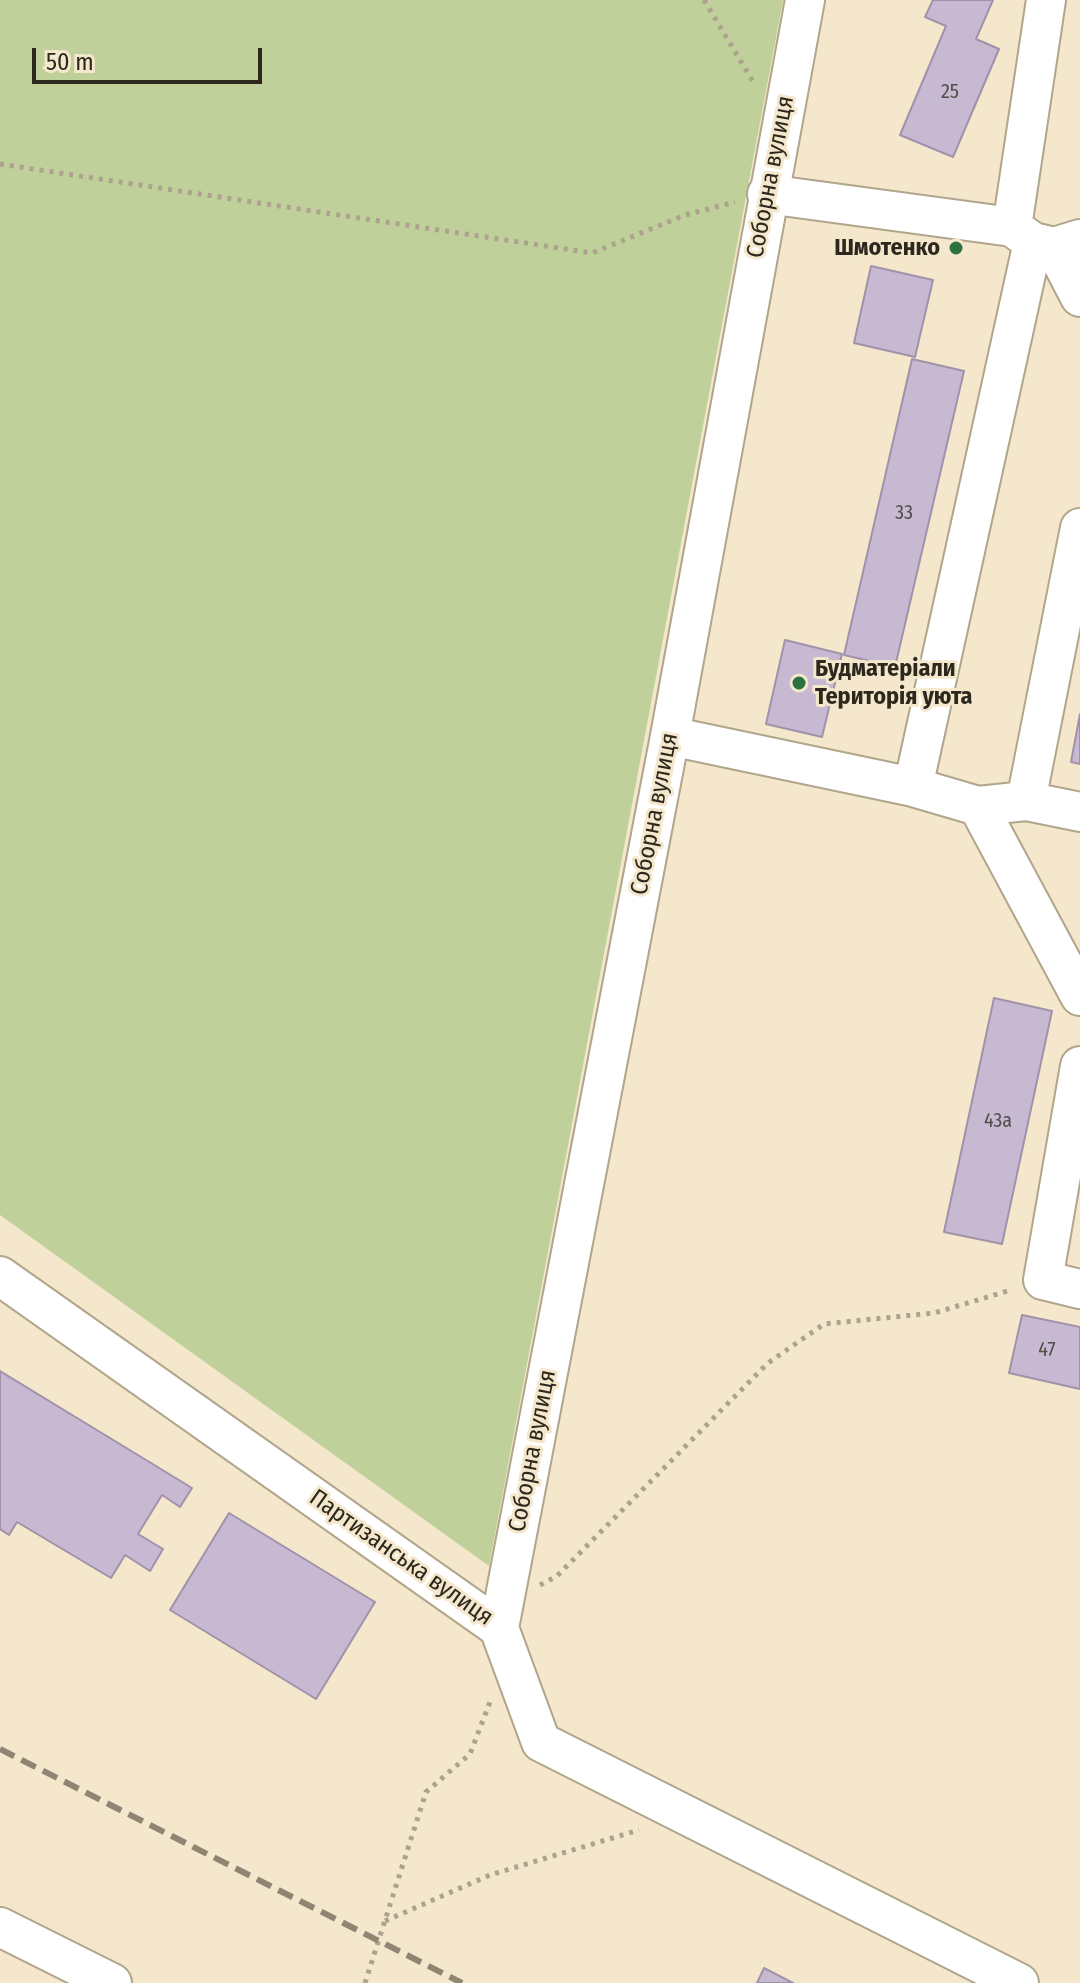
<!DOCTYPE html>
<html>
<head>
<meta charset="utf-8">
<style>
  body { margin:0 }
  #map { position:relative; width:1080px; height:1983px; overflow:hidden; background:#f4e7cc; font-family:"Fira Sans Condensed",sans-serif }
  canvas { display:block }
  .scale { position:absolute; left:32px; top:48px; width:230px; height:36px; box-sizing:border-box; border:4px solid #2d281e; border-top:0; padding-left:10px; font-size:24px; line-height:28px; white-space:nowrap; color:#2d281e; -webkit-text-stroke:6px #f4e7cc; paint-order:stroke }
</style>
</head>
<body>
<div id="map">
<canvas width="1080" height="1983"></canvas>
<div class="scale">50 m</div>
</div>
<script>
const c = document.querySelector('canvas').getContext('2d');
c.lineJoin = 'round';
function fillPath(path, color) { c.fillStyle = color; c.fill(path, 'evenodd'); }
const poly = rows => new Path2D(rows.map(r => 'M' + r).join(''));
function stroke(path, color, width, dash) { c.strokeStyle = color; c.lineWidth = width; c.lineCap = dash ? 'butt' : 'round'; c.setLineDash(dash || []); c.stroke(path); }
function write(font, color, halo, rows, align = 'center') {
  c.font = font + ' "Fira Sans Condensed",sans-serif'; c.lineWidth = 6; c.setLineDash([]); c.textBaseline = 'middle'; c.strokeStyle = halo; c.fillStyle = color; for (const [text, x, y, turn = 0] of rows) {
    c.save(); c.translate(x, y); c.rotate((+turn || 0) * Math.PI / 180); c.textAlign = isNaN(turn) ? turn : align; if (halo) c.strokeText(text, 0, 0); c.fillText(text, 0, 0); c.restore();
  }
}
fillPath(poly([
  [0,0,783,0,489,1566,0,1215]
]), '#c0d09a');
const building = poly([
  [933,0,993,0,976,39,999,49,953,157,900,135,946,26,925,17,933,0],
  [871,266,933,280,915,357,854,343,871,266],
  [912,359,964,371,895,667,844,655,912,359],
  [785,640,842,654,822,737,766,724,785,640],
  [1080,714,1080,764,1071,762,1080,714],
  [994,998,1052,1011,1002,1244,944,1232,994,998],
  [1022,1315,1080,1327,1080,1389,1009,1373,1022,1315],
  [0,1371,192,1488,180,1507,162,1495,138,1534,163,1549,150,1571,125,1555,111,1578,17,1522,9,1535,0,1529,0,1371],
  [229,1513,375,1602,316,1699,170,1610,229,1513],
  [764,1968,793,1983,757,1983,764,1968]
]);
fillPath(building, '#c8b9d2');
stroke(building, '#a192aa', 2);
const minor = poly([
  [767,194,1012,227,1033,242,1054,247,1080,239],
  [1012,227,1046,0],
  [1054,247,1080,297],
  [670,736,913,787,978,806,1026,801,1080,812],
  [913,787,1033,242],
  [1026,801,1080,528],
  [978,806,1080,996],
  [1080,1066,1043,1280,1080,1289],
  [0,1276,499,1628,541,1742,1019,1983],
  [499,1628,670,736,805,0],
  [0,1927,112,1983]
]);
stroke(minor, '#b1a58b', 42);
stroke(poly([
  [704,0,755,85],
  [0,164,592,253,685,215,735,202],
  [540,1585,557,1576,768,1363,824,1324,934,1313,1011,1290],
  [385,1921,490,1875,639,1830],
  [365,1983,426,1792,470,1754,490,1702]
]), '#aca28d', 5, [4, 6]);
stroke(minor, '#fff', 38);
stroke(poly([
  [0,1749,462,1983]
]), '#8e8573', 6, [16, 8]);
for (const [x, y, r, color] of [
  [956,248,8,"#2a723f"],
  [799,683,8,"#2a723f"]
]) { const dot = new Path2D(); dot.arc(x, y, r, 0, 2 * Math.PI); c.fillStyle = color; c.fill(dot); stroke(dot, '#f4e7cc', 3); }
write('20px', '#544c4b', null, [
  ["25",950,92],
  ["33",904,513],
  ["43а",998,1121],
  ["47",1047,1350]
]);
write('24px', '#2d281e', '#f4e7cc', [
  ["Соборна вулиця",771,177,-79],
  ["Соборна вулиця",655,814,-79],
  ["Соборна вулиця",533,1451,-79],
  ["Партизанська вулиця",401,1558,35]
]);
write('bold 24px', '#2d281e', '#f4e7cc', [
  ["Шмотенко",940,248],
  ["Будматеріали",815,669,"left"],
  ["Територія уюта",815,697,"left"]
], 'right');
</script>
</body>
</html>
